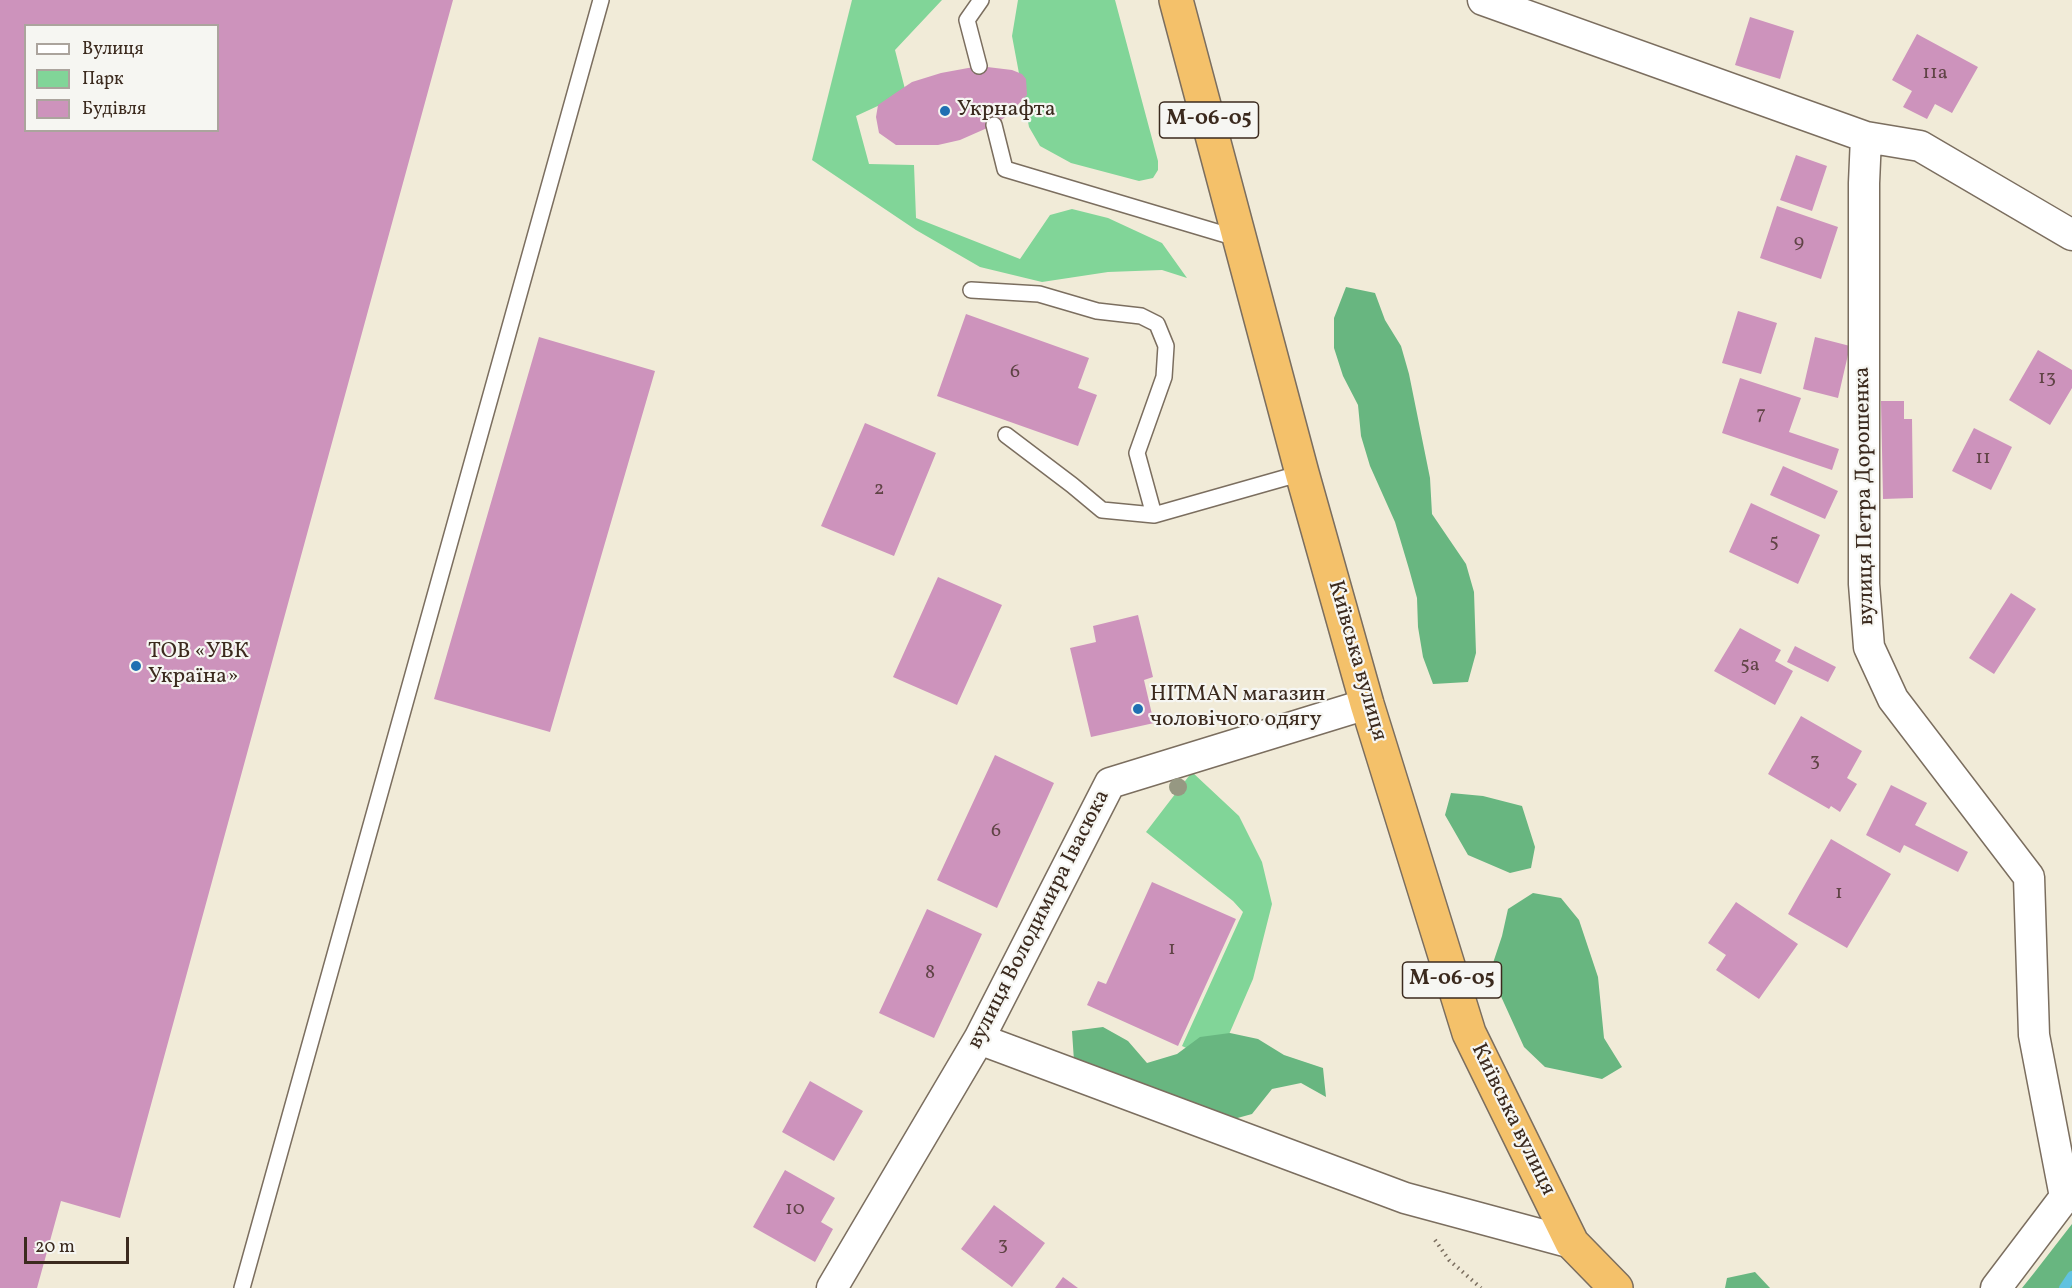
<!DOCTYPE html>
<html>
<head>
<meta charset="utf-8">
<style>
  body { margin:0 }
  #map { position:relative; width:2072px; height:1288px; overflow:hidden; background:#f1ebd8; font-family:Vollkorn,serif }
  canvas { display:block }
  .legend { position:absolute; left:24px; top:24px; width:195px; height:108px; box-sizing:border-box; background:#f6f6f2; border:2px solid #aba49d; margin:0; padding:8px 10px; list-style:none; font-size:18px; color:#3b2a1e }
  .legend li { display:flex; align-items:center; gap:12px; height:30px }
  .legend b { width:30px; border:2px solid #aba49d }
  .scale { position:absolute; left:24px; top:1237px; width:105px; height:27px; box-sizing:border-box; border:3px solid #3b2a1e; border-top:0; padding-left:8px; font-size:18px; line-height:21px; white-space:nowrap; color:#3b2a1e; -webkit-text-stroke:4px #f6f6f2; paint-order:stroke }
</style>
</head>
<body>
<div id="map">
<canvas width="2072" height="1288"></canvas>
<ul class="legend">
<li><b style="height:8px;background:#fff"></b>Вулиця</li>
<li><b style="height:16px;background:#81d598"></b>Парк</li>
<li><b style="height:16px;background:#cd93bc"></b>Будівля</li>
</ul>
<div class="scale">20 m</div>
</div>
<script>
const c = document.querySelector('canvas').getContext('2d');
c.lineJoin = 'round';
function fillPath(path, color) { c.fillStyle = color; c.fill(path, 'evenodd'); }
const poly = rows => new Path2D(rows.map(r => 'M' + r).join(''));
function stroke(path, color, width, dash) { c.strokeStyle = color; c.lineWidth = width; c.lineCap = dash ? 'butt' : 'round'; c.setLineDash(dash || []); c.stroke(path); }
function write(font, color, halo, rows, align = 'center') {
  c.font = font + ' Vollkorn,serif'; c.lineWidth = 4.5; c.setLineDash([]); c.textBaseline = 'middle'; c.strokeStyle = halo; c.fillStyle = color; for (const [text, x, y, turn = 0] of rows) {
    c.save(); c.translate(x, y); c.rotate((+turn || 0) * Math.PI / 180); c.textAlign = isNaN(turn) ? turn : align; if (halo) c.strokeText(text, 0, 0); c.fillText(text, 0, 0); c.restore();
  }
}
fillPath(poly([
  [852,0,942,0,895,50,906,93,856,116,869,164,914,165,916,218,1020,259,1050,215,1072,209,1108,218,1162,243,1187,278,1162,270,1108,272,1042,282,980,267,916,230,812,160],
  [1018,0,1115,0,1158,161,1158,170,1153,178,1139,181,1071,163,1040,146,1029,127,1012,36],
  [1192,772,1239,816,1262,862,1272,904,1253,979,1217,1062,1182,1046,1243,912,1233,901,1146,832]
]), '#81d598');
fillPath(poly([
  [1346,287,1375,293,1385,320,1401,346,1409,374,1430,478,1432,514,1466,564,1474,592,1476,653,1468,682,1433,684,1423,657,1418,627,1417,598,1409,569,1395,522,1370,466,1361,436,1358,405,1343,376,1334,348,1334,318],
  [1451,793,1483,796,1522,806,1535,847,1531,868,1510,873,1468,855,1445,815],
  [1533,893,1561,898,1579,920,1598,977,1604,1038,1622,1067,1602,1079,1545,1067,1524,1047,1499,992,1493,963,1502,936,1508,909],
  [1103,1027,1128,1041,1147,1063,1177,1054,1200,1037,1230,1033,1258,1039,1284,1055,1323,1068,1326,1097,1301,1083,1272,1089,1252,1114,1223,1122,1074,1061,1072,1031],
  [2072,1224,2072,1288,2022,1288,2034,1273],
  [1755,1272,1770,1288,1725,1288,1727,1278]
]), '#68b680');
stroke(poly([
  [2064,1288,2072,1276]
]), '#61c2e0', 10);
fillPath(poly([
  [0,0,453,0,120,1218,61,1201,37,1288,0,1288],
  [26,26,218,26,218,130,26,130],
  [1750,17,1794,31,1780,79,1735,65],
  [1917,34,1978,67,1952,113,1935,104,1927,119,1903,107,1912,91,1892,80],
  [979,66,1012,70,1022,74,1026,79,1027,95,1008,115,994,125,960,140,938,145,896,145,879,133,876,117,878,105,897,92,912,82,941,73],
  [1796,155,1827,166,1812,211,1780,200],
  [1777,206,1838,227,1821,279,1760,258],
  [1738,311,1777,323,1761,374,1722,363],
  [966,314,1089,358,1078,388,1097,395,1078,446,937,396],
  [539,337,655,371,550,732,434,699],
  [1815,337,1850,346,1838,398,1803,389],
  [2038,350,2072,370,2072,388,2050,425,2009,400],
  [1740,378,1801,398,1789,432,1839,449,1832,470,1722,433],
  [1881,401,1904,401,1904,419,1912,419,1913,498,1883,499],
  [865,423,936,453,894,556,821,526],
  [1974,428,2012,447,1991,490,1952,471],
  [1783,466,1838,491,1825,519,1770,495],
  [1751,503,1820,535,1798,584,1729,552],
  [938,577,1002,605,957,705,893,677],
  [2011,593,2036,609,1994,674,1969,658],
  [1138,615,1153,677,1144,680,1154,723,1091,737,1070,648,1096,642,1093,626],
  [1740,628,1781,650,1775,661,1793,671,1775,705,1714,671],
  [1795,646,1836,667,1828,682,1787,662],
  [1801,716,1862,751,1847,778,1857,784,1840,812,1831,806,1829,809,1768,774],
  [995,755,1054,783,997,908,937,880],
  [1891,785,1927,803,1915,825,1968,852,1958,872,1904,845,1900,853,1866,835],
  [1831,839,1891,874,1847,948,1788,914],
  [1152,882,1236,919,1178,1046,1087,1005,1098,981,1106,984],
  [1736,902,1798,944,1759,999,1716,970,1726,955,1708,943],
  [927,909,982,934,934,1038,879,1013],
  [810,1081,863,1111,834,1161,782,1132],
  [785,1170,835,1198,821,1222,833,1229,815,1262,753,1227],
  [994,1205,1045,1243,1012,1287,961,1249],
  [1063,1277,1078,1288,1055,1288]
]), '#cd93bc');
const lane = poly([
  [979,66,967,20,981,0],
  [994,125,1005,169,1240,239],
  [971,290,1039,294,1097,311,1141,316,1157,324,1166,346,1164,377,1137,453,1154,515,1302,473],
  [1006,435,1072,485,1102,510,1154,515],
  [242,1288,601,0]
]);
const street = poly([
  [1483,0,1866,137,1920,146,2072,235],
  [1866,137,1864,183,1864,584,1869,647,1893,699,2029,877,2034,1035,2065,1197],
  [979,1039,1405,1198,1572,1243],
  [832,1288,979,1039,1110,783,1367,704],
  [1996,1288,2065,1197,2072,1190]
]);
const highway = poly([
  [1176,0,1302,473,1367,704,1469,1033,1572,1243,1616,1288]
]);
stroke(lane, '#7b6e5f', 18);
stroke(street, '#7b6e5f', 33);
stroke(highway, '#7b6e5f', 36);
stroke(poly([
  [1435,1240,1449,1260,1481,1288]
]), '#7b6e5f', 4, [1.5, 4.5]);
stroke(lane, '#fff', 15);
stroke(street, '#fff', 30);
stroke(highway, '#f4c16a', 33);
c.fillStyle = '#969882';
for (const [x, y] of [
  [1178,787]
]) { c.beginPath(); c.arc(x, y, 9, 0, 2 * Math.PI); c.fill(); }
for (const [x, y, r, color] of [
  [945,111,6,"#1f6fb2"],
  [136,666,6,"#1f6fb2"],
  [1138,709,6,"#1f6fb2"]
]) { const dot = new Path2D(); dot.arc(x, y, r, 0, 2 * Math.PI); c.fillStyle = color; c.fill(dot); stroke(dot, '#f6f6f2', 2); }
write('20px', '#604446', null, [
  ["11а",1935,74],
  ["9",1799,243],
  ["6",1015,373],
  ["13",2047,379],
  ["7",1761,415],
  ["11",1983,459],
  ["2",879,490],
  ["5",1774,543],
  ["5а",1750,666],
  ["3",1815,762],
  ["6",996,832],
  ["1",1839,894],
  ["1",1172,950],
  ["8",930,974],
  ["10",795,1210],
  ["3",1003,1246]
]);
for (const [x, y, w] of [
  [1209,120,99],
  [1452,980,99]
]) { const box = new Path2D(); box.roundRect(x - w / 2, y - 18, w, 36, 4.5); c.fillStyle = '#f6f6f2'; c.fill(box); stroke(box, '#3b2a1e', 1.5); }
write('bold 21px', '#3b2a1e', null, [
  ["М-06-05",1209,120],
  ["М-06-05",1452,980]
]);
write('22px', '#3b2a1e', '#f6f6f2', [
  ["Укрнафта",957,111],
  ["ТОВ «УВК",148,653],
  ["Україна»",148,678],
  ["HITMAN магазин",1150,696],
  ["чоловічого одягу",1150,721]
], 'left');
write('22px', '#3b2a1e', '#f6f6f2', [
  ["вулиця Петра Дорошенка",1866,496,-91],
  ["Київська вулиця",1356,661,74],
  ["вулиця Володимира Івасюка",1040,920,-63],
  ["Київська вулиця",1512,1120,64]
]);
</script>
</body>
</html>
